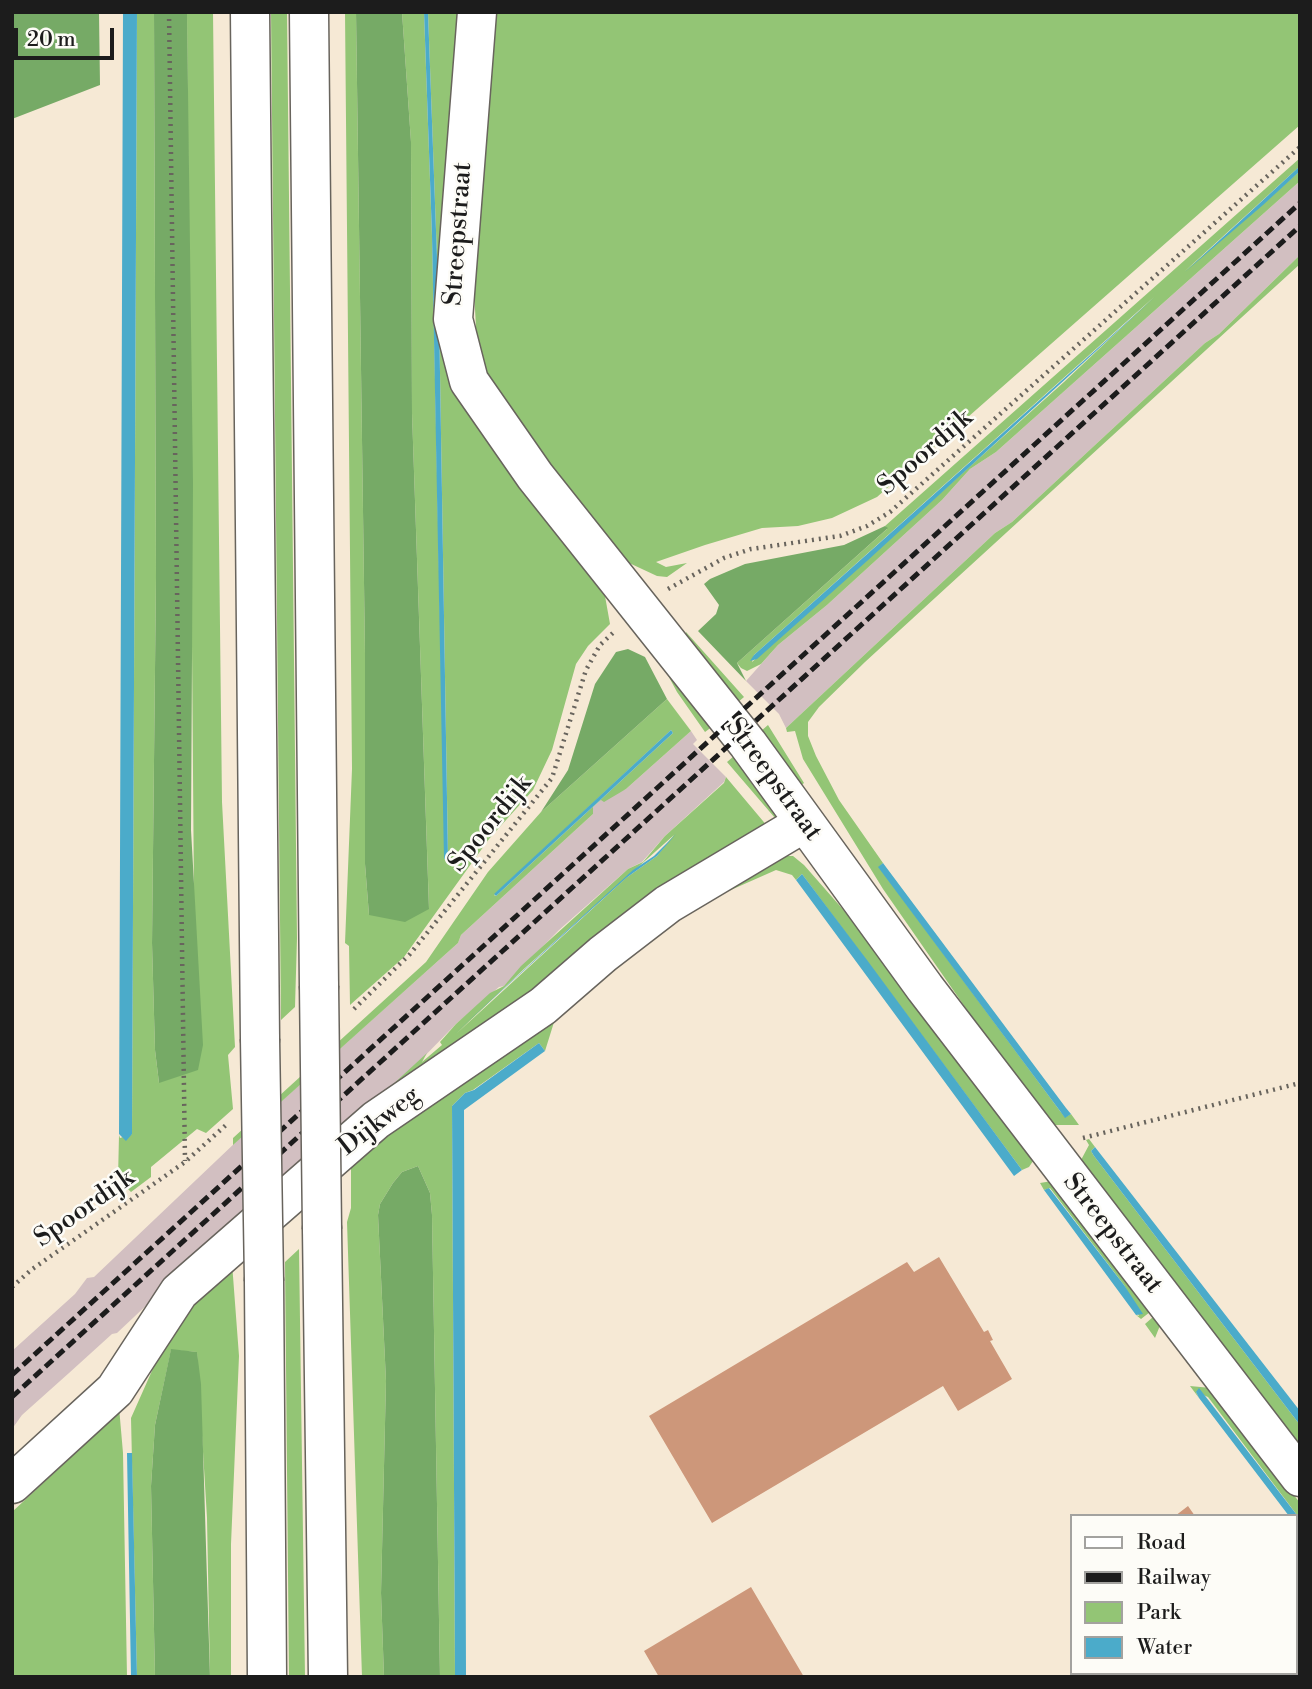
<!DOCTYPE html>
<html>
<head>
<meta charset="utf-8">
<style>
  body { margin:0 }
  #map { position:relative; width:1312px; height:1689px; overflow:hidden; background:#f6e9d5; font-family:"Libre Bodoni",serif }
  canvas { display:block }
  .frame { position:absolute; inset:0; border:14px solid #1c1c1c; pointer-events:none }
  .legend { position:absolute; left:1070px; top:1514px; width:228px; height:161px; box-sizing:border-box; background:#fdfcf7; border:2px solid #a3a29f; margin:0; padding:9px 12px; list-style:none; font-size:21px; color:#1c1c1c }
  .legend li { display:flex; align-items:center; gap:14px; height:35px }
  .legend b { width:35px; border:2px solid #a3a29f }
  .scale { position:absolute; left:14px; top:28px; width:100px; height:32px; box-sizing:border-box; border:4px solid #1c1c1c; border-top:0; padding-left:9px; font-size:21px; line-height:24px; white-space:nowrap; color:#1c1c1c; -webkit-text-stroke:5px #fdfcf7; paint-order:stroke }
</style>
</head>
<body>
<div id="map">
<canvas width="1312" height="1689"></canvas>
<div class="frame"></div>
<ul class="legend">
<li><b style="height:9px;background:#fff"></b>Road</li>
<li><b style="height:9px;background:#1c1c1c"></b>Railway</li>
<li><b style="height:19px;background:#93c575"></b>Park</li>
<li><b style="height:19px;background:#4babca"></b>Water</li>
</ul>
<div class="scale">20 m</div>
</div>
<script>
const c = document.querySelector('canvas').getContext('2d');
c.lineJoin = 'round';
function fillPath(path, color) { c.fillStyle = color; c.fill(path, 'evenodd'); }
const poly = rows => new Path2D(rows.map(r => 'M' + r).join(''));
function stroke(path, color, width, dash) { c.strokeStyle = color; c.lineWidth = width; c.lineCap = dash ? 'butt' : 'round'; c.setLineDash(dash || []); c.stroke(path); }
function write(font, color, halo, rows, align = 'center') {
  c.font = font + ' "Libre Bodoni",serif'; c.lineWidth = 5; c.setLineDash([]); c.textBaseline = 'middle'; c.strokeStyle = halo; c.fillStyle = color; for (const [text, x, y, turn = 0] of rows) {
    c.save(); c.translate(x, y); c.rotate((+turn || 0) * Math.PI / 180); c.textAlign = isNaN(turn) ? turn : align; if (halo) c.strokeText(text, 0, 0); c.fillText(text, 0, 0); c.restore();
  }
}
fillPath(poly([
  [1300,181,1300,255,1219,334,1205,343,1012,522,995,533,786,728,779,714,746,681,778,645,827,605,942,500,970,469,996,452],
  [691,731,697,740,693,744,726,777,724,782,665,836,642,862,628,869,559,930,504,986,499,987,456,1024,414,1067,202,1253,117,1333,112,1334,69,1373,22,1415,12,1429,12,1351,75,1294,87,1278,94,1277,237,1141,458,943,461,935,593,814,593,807,601,800,626,789]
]), '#d2bfc1');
fillPath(poly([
  [137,12,154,12,156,577,152,943,155,1050,159,1083,194,898,187,12,213,12,222,802,235,1047,228,1055,233,1109,206,1133,197,1129,151,1167,151,1177,131,1192,118,1179,119,1135,120,1138,132,1134],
  [271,12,287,12,297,938,295,1007,281,1020],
  [345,12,356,12,365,654,365,864,369,915,429,908,412,413,411,142,402,12,424,12,432,236,445,859,448,858,439,312,428,12,466,12,456,314,605,596,610,624,588,646,576,664,552,750,533,790,489,839,404,957,350,1005,349,946,345,943,352,769],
  [486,12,1300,12,1300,125,877,497,832,518,798,526,762,528,705,545,656,562,666,567,687,563,667,577,657,576,627,562,496,400,477,345,472,255],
  [1300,158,1300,166,1184,272,1300,171,1300,181,996,452,970,469,942,500,827,605,778,645,761,664,747,671,741,668,737,663,887,529,885,526],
  [1154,297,1064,382,752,662,754,655],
  [1300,255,1300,264,865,662,819,707,808,722,808,736,816,756,839,800,883,863,879,867,1060,1111,1065,1117,1071,1114,1079,1125,1054,1125,974,1020,883,889,803,759,795,731,787,732,786,728,995,533,1012,522,1205,343,1219,334],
  [686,632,744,697,737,703,685,642],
  [656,653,713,726,705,732,677,692],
  [667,699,691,731,626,789,604,802,601,800,593,807,593,814,461,935,458,943,233,1145,233,1138,426,962,488,872,541,812],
  [671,730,673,733,496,896,494,895],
  [768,725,804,783,800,786,761,731],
  [734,756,778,815,775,818,727,762],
  [726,777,768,827,316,1155,427,1053,422,1062,442,1045,440,1042,456,1024,490,993,504,986,521,966,628,869,643,862,665,836,724,783],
  [674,835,657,856,626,878,456,1034,525,968],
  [786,856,793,856,804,865,868,938,1035,1158,1029,1167,1022,1170,802,874,796,880,792,875,776,870,672,916,555,1019,545,1051,539,1043,473,1090,465,1093,452,1106,455,1677,440,1677,432,1215,430,1193,418,1166,402,1172,393,1183,380,1204,378,1215,386,1381,381,1593,384,1677,362,1677,347,1222,351,1208,351,1158,232,1263,239,1356,231,1544,231,1677,210,1677,207,1518,197,1352,171,1350,155,1425,151,1486,155,1677,137,1677,131,1418,171,1328,193,1297,367,1139,503,1053,677,906,705,889],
  [1089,1139,1095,1147,1091,1151,1094,1156,1300,1425,1300,1445,1081,1160,1089,1145,1086,1140],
  [1052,1181,1161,1323,1155,1338,1145,1324,1153,1317,1150,1312,1141,1319,1136,1315,1139,1316,1124,1285,1050,1188,1044,1190,1040,1183],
  [299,1249,305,1677,289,1677,285,1262],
  [1190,1386,1211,1388,1300,1503,1300,1519,1208,1397,1196,1392,1199,1398],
  [119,1407,123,1453,127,1677,12,1677,12,1512,96,1434]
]), '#93c575');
fillPath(poly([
  [12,12,99,12,100,85,12,119],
  [154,12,187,12,193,484,191,830,203,1045,198,1070,159,1083,155,1050,152,943,156,577],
  [356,12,402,12,411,142,412,413,429,909,405,922,369,915,365,864,365,654],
  [885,526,888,528,737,663,746,681,698,631,716,614,719,605,704,584,710,579,745,564,844,545],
  [628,649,645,657,667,699,541,812,568,770,595,684,616,652],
  [418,1166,430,1193,432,1215,440,1677,384,1677,381,1593,386,1381,378,1215,380,1204,393,1183,402,1172],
  [171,1349,197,1352,201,1384,210,1677,155,1677,151,1486,155,1425]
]), '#76aa66');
fillPath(poly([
  [123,12,137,12,132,1134,126,1141,119,1134],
  [424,12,428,12,439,312,448,859,444,859,432,236],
  [1300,166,1300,171,1263,205,1185,272],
  [1155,297,867,561,757,659,750,661,754,655],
  [671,730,673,733,496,896,494,894],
  [676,834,657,856,626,878,454,1034,633,870,654,856],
  [883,863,1066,1108,1071,1114,1065,1118,1060,1111,878,867],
  [802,874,867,960,1022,1170,1014,1176,796,880],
  [539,1043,545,1051,464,1110,466,1677,455,1677,452,1106,465,1093,474,1090],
  [1095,1147,1300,1411,1300,1425,1094,1156,1091,1151],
  [1049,1188,1124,1285,1143,1314,1136,1315,1044,1190],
  [1199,1388,1300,1519,1299,1524,1296,1525,1296,1516,1289,1516,1199,1398,1196,1392],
  [127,1453,132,1453,137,1677,131,1677]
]), '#4babca');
fillPath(poly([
  [939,1257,984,1332,988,1330,993,1340,990,1341,1012,1379,958,1411,943,1386,712,1523,649,1416,907,1262,914,1272],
  [1188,1506,1195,1516,1175,1516],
  [751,1587,804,1677,659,1677,644,1651]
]), '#cd977a');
const minor = poly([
  [477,12,453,319,469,381,535,476,748,744,925,988,1300,1477],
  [12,1484,115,1390,179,1292,376,1120,543,1006,603,954,668,904,804,823]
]);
const highway = poly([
  [250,12,260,1039],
  [309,12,319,986],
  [322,1229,328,1677],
  [264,1281,267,1677]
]);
stroke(minor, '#68645d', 41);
stroke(highway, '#68645d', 41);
stroke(poly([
  [169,12,185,1161],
  [668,589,724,558,751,549,840,536,867,526,890,512,1300,147],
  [354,1009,410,954,552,778,586,670,600,645,615,631],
  [1083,1138,1300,1083],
  [12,1287,31,1270,185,1162,226,1125]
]), '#68645d', 4.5, [2, 5]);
stroke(minor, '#fff', 38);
stroke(highway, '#fff', 38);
stroke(poly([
  [12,1375,1300,203],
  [12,1397,1300,226]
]), '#1c1c1c', 5, [10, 5]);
const highwayBridge = poly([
  [319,986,322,1229],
  [260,1039,264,1281]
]);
stroke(highwayBridge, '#68645d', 41, []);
stroke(highwayBridge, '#fff', 38);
write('26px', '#1c1c1c', '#fdfcf7', [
  ["Streepstraat",459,234,-86],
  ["Spoordijk",926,453,-41],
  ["Streepstraat",773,780,54],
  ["Spoordijk",491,824,-51],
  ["Dijkweg",380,1122,-38],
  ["Spoordijk",85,1209,-35],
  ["Streepstraat",1112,1234,52]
]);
</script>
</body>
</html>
